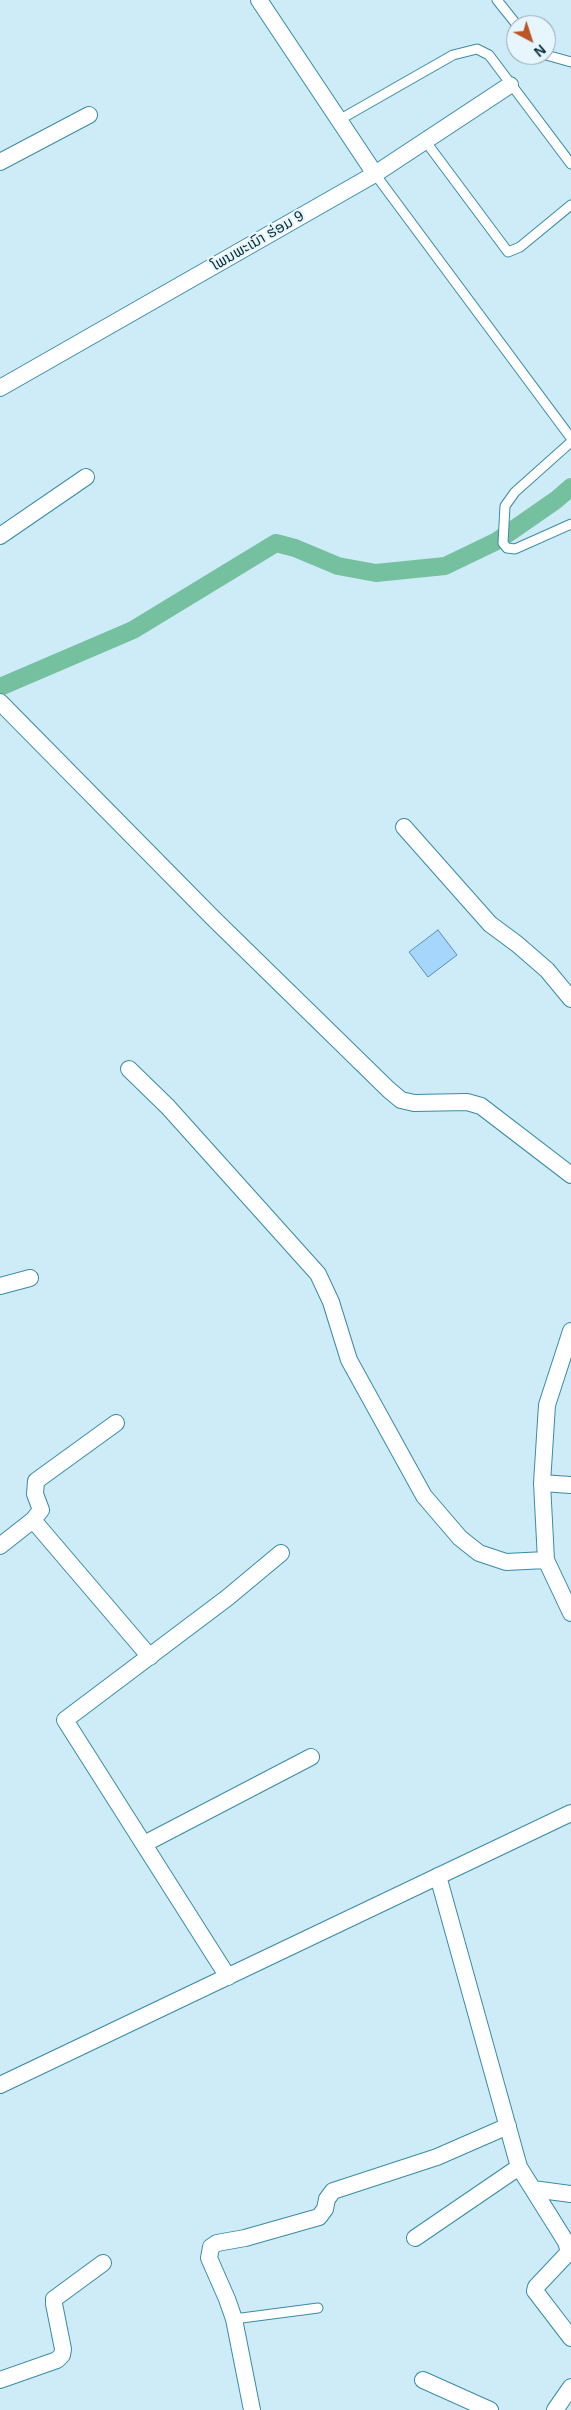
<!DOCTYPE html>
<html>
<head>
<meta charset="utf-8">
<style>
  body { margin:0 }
  #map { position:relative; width:571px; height:2410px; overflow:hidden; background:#ceecf8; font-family:Arial,sans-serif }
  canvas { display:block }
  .north { position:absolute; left:506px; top:15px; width:50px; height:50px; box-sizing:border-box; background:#e7f6fc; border:1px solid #8ea6ae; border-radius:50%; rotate:140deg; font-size:14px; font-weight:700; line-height:20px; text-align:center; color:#092d38 }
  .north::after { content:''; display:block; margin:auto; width:18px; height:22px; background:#ba5524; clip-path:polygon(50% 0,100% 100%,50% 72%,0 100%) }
</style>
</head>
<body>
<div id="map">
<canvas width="571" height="2410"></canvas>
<div class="north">N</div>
</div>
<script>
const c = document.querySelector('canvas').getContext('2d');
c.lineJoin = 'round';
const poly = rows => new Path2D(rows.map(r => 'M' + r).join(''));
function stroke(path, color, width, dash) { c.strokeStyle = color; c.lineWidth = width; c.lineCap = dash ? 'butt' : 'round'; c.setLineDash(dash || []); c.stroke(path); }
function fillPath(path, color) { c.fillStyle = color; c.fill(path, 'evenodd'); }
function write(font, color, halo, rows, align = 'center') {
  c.font = font + ' Arial,"Noto Sans Lao",sans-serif'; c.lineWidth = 4.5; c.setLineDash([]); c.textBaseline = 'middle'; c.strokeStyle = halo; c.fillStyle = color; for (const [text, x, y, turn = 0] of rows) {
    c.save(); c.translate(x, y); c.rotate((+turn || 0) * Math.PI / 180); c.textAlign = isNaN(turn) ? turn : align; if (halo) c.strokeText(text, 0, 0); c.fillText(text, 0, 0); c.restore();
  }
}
stroke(poly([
  [0,687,133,630,276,543,295,548,338,566,376,573,445,566,497,541,556,500,571,487]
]), '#75c09e', 18);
const building = poly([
  [438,930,457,955,428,977,409,952,438,930]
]);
fillPath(building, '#a7d6fc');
stroke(building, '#568eb9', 1);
const lane = poly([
  [497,0,517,25],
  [546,55,571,62],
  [339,120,453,55,477,49,489,55,571,164],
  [426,142,508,252,520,247,571,205],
  [375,174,571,438],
  [571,442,515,492,505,506,503,543,507,548,515,549,571,524],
  [234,2319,318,2308]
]);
const street = poly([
  [259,0,375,174],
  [0,162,89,115],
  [0,388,375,174,510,85],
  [0,536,86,477],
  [0,702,214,919,389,1090,401,1100,414,1103,467,1102,481,1106,571,1175],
  [404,827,490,924,517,944,547,970,571,999],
  [129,1069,168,1107,318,1274,331,1302,349,1360,424,1496,460,1538,479,1553,506,1562,546,1560],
  [0,1286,30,1278],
  [571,1331,547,1405,542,1483,546,1560,571,1613],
  [542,1483,571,1485],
  [33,1520,150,1657],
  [0,1546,33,1520,41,1510,35,1494,36,1481,116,1423],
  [144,1844,311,1757],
  [438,1876,519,2167,566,2242,569,2252,536,2287,535,2291,571,2338],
  [228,1977,65,1720,227,1598,281,1553],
  [0,2085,571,1813],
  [533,2189,571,2194],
  [415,2238,519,2167],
  [0,2380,57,2360,62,2355,63,2349,54,2304,54,2299,103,2263],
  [423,2380,490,2410],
  [252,2410,234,2319,227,2299,209,2258,211,2247,217,2243,245,2238,319,2217,325,2209,327,2199,333,2191,437,2157,508,2126],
  [555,2410,571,2387]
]);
stroke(lane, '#398ba6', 11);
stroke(street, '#398ba6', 18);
stroke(lane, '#fff', 9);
stroke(street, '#fff', 16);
write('15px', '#092d38', '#e7f6fc', [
  ["ໂພນພະເນົາ ຮ່ອມ 9",258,241,-30]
]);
</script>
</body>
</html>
